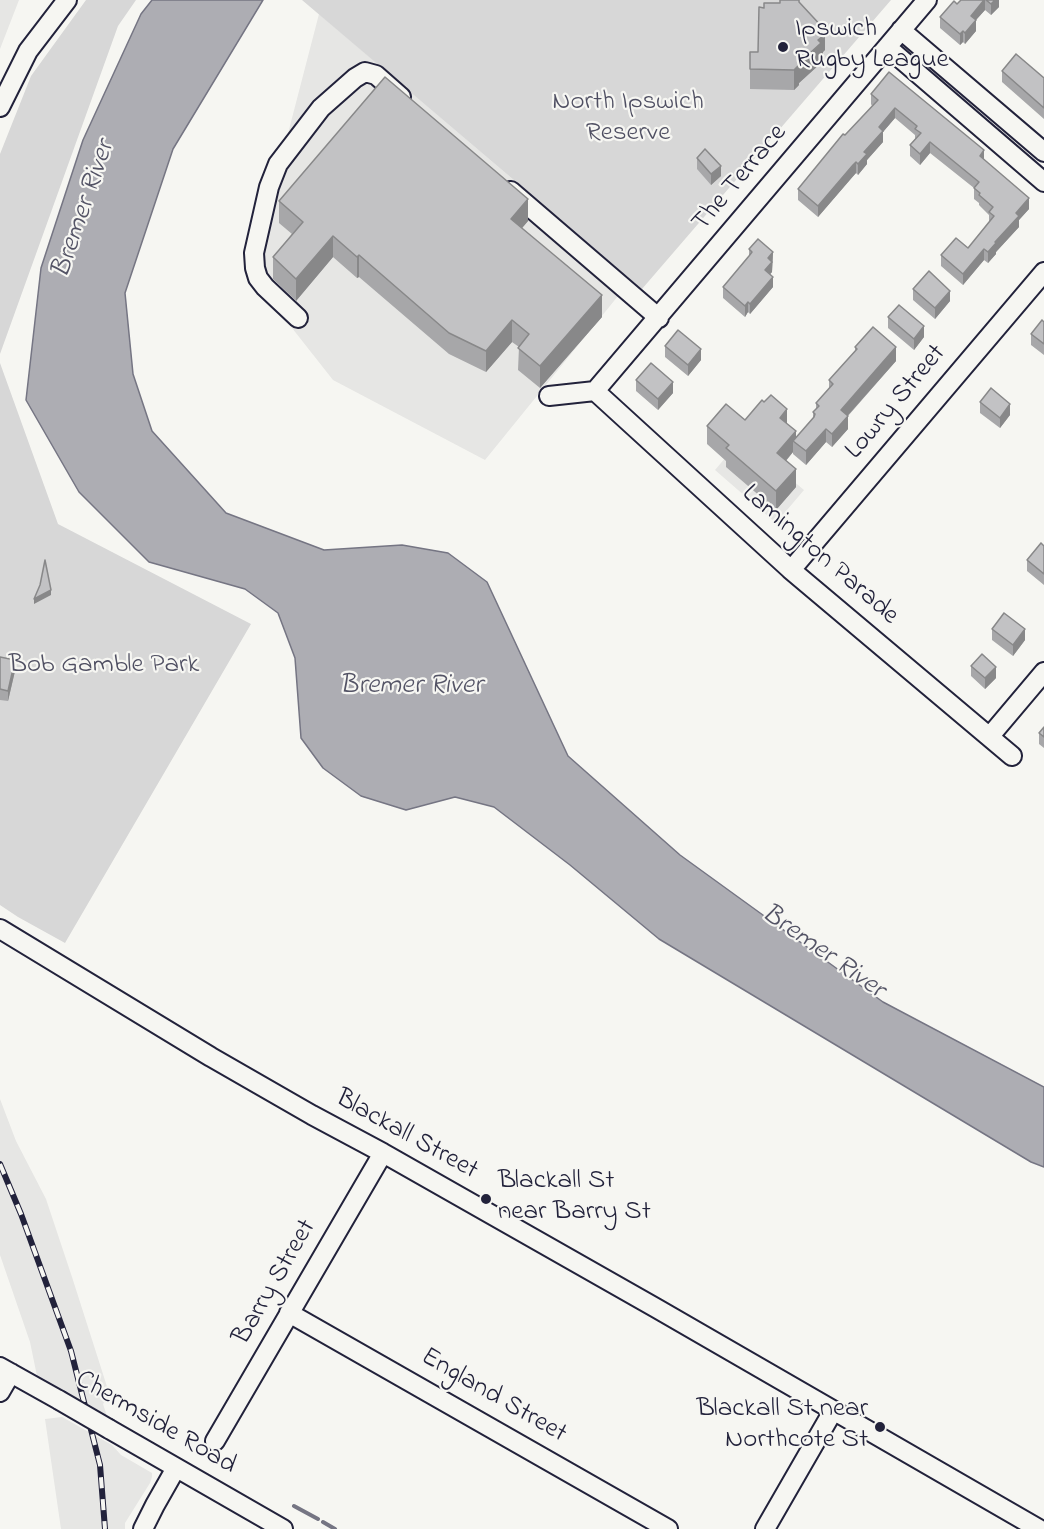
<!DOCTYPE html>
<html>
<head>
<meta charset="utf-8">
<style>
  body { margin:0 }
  canvas { display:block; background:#f6f6f2 }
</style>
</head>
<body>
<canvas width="1044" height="1529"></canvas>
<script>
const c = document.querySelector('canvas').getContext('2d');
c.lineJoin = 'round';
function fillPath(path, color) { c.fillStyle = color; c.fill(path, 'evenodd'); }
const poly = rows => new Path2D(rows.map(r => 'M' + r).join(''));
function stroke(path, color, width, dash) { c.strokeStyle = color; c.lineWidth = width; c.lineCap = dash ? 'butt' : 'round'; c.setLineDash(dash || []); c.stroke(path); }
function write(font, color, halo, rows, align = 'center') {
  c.font = font + ' "Indie Flower",sans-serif'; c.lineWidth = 4.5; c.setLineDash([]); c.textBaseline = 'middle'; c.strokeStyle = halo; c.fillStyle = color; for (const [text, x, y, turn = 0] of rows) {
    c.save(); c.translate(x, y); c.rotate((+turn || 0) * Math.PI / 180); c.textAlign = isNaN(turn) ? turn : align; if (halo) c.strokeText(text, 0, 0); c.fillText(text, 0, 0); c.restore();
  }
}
fillPath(poly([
  [0,0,19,0,0,49],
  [319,14,631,280,485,460,333,380,251,276],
  [742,438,804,490,776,523,715,470],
  [0,1099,16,1141,46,1199,72,1277,110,1396,103,1404,107,1416,37,1376,30,1342,0,1255],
  [62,1417,112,1445,121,1455,152,1473,152,1477,150,1483,125,1523,125,1529,61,1529,45,1419]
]), '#e6e6e4');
fillPath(poly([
  [86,0,136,0,118,26,0,354,0,154,31,76],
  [302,0,891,0,642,289],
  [0,363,58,524,251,624,65,943,18,917,0,905]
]), '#d7d7d7');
const water = poly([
  [152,0,263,0,173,149,125,293,133,374,152,431,226,513,324,550,402,545,448,553,487,582,568,756,680,855,883,1002,1044,1087,1044,1167,1031,1162,659,939,570,865,494,807,455,797,406,810,361,796,323,768,301,738,295,658,278,613,245,589,149,562,79,492,26,400,41,268,83,140,141,14,152,0]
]);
fillPath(water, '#adadb3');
stroke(water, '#757583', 1.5);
stroke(poly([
  [294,1506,318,1519],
  [323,1522,335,1529]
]), '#757583', 4);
const minor = poly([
  [901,30,1044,152],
  [887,47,1044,182],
  [0,107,28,51,67,0],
  [511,191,659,318],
  [298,318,265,287,258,278,255,268,254,253,269,187,278,164,321,108,355,78,365,72,376,75,401,97],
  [595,391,791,570,1012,756],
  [595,391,927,0],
  [549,396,595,391],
  [791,570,1044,272],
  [990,736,1044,672],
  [0,929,211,1057,312,1115,383,1153,656,1308,1039,1529],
  [289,1313,668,1529],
  [0,1367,59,1400],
  [0,1392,11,1373],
  [109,1429,283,1529],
  [215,1441,383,1153],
  [143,1529,155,1505,176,1468],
  [765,1529,833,1411]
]);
stroke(minor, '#22223b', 22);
stroke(minor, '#f6f6f2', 18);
const rail = poly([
  [0,1164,21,1214,71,1351,100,1465,105,1529]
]);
stroke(rail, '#22223b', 6);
stroke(rail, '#f6f6f2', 4, [11]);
const minorBridge = poly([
  [59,1400,109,1429]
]);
stroke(minorBridge, '#22223b', 22, []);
stroke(minorBridge, '#f6f6f2', 18);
fillPath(poly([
  [961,0,999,0,999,7,991,15,985,10,976,20,976,31,965,44,963,42,960,45,940,28,940,17,957,4],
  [799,2,825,50,823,52,823,56,821,58,821,63,799,83,799,85,794,90,750,89,750,52,758,52,764,8,780,3],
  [1002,71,1044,78,1044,119,1002,82],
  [871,94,984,160,1029,209,1019,220,1019,227,996,252,996,254,988,263,984,260,963,285,941,266,941,255,968,248,989,222,989,215,979,205,979,203,974,199,974,188,930,153,920,165,910,156,910,145,915,139,915,135,895,118,883,132,883,142,867,160,867,164,858,175,856,173,853,176,818,217,798,200,798,189,872,106,871,104],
  [697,158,721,176,711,185,697,169],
  [279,201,528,221,522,228,602,317,540,388,518,370,519,347,512,342,486,372,449,354,359,277,357,278,333,257,296,301,273,279,273,257,292,234,279,223],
  [749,249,773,252,772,272,770,274,773,287,750,314,748,312,745,317,723,298,723,287,749,256],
  [913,289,950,301,935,319,913,300],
  [888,317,924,337,914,350,888,328],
  [1044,322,1044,355,1031,345,1031,334],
  [665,346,701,360,688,376,665,357],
  [855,347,896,361,848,416,848,429,832,447,826,442,806,465,793,454,793,452,786,461,796,487,776,510,726,467,726,461,707,444,707,426,745,420,787,424,796,438,813,418,813,412,816,410,816,403,829,389,829,380,855,351],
  [636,380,673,393,658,410,636,391],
  [980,402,1010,415,1000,428,980,413],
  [1044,546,1044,585,1027,571,1027,560],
  [992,629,1025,640,1013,656,992,640],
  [0,659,15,671,8,701,0,700],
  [971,666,996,678,985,689,971,676],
  [1044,727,1044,748,1039,744,1039,733]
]), '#a7a7a9');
fillPath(poly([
  [984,0,985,0,985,10,976,20,976,31,965,44,965,33,971,16],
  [994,0,999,0,999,7,991,15,991,4],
  [825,30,825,50,823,52,823,56,821,58,821,63,799,83,799,63,818,40,821,34],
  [963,31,963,42,960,45,960,34],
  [799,65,799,85,794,90,794,70],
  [895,108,895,118,883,132,883,142,867,160,867,164,858,175,858,164,864,152,879,127],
  [930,142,930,153,920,165,920,154],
  [984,150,984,161,980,156],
  [856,162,856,173,818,217,818,206],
  [721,166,721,176,711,185,711,174],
  [1029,198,1029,209,1019,220,1019,227,996,252,996,254,988,263,988,252,1016,213],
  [528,199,528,221,511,241,511,219],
  [333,236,333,257,296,301,296,279],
  [984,249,984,260,963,285,963,274],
  [773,252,772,272,765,280,765,270,768,258],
  [359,255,359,277,357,278,357,257],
  [773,277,773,287,750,314,750,304],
  [950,291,950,301,935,319,935,308],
  [602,295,602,317,540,388,540,366],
  [748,302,748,312,745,317,745,306],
  [512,320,512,342,486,372,486,351],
  [924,326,924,337,914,350,914,339],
  [896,347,896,361,841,423,848,416,848,429,832,447,832,434,841,410],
  [701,349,701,360,688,376,688,365],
  [673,382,673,393,658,410,658,399],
  [1010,404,1010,415,1000,428,1000,418],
  [787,409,787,427,780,418],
  [826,429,826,442,806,465,806,451],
  [796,431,796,443,793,441,793,452,777,471,777,453],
  [796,469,796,487,776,510,776,491],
  [51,590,51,595,34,604,34,599],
  [1025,629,1025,640,1013,656,1013,645],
  [15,660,15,671,8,701,8,691],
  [996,667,996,678,985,689,985,678]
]), '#888889');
const building = poly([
  [780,0,799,0,799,2,825,30,821,34,823,36,818,40,821,43,799,63,799,65,794,70,750,69,750,52,758,52,759,7,764,8,764,3,780,3,780,0],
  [961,0,984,0,971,16,976,20,965,33,963,31,960,34,940,17,954,1,957,4,961,0],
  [986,0,995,0,991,4,986,0],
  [1016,54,1044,78,1044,108,1002,71,1016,54],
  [889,72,984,150,980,156,1029,198,1016,213,1019,216,995,242,996,243,988,252,984,249,963,274,941,255,956,238,968,248,994,216,989,212,993,207,979,195,980,193,974,188,979,182,930,142,920,154,910,145,921,133,915,129,917,126,895,108,879,127,883,131,864,152,867,154,858,164,856,162,853,165,818,206,798,189,843,134,845,135,878,100,871,94,889,72],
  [385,77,528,199,511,219,602,295,540,366,518,348,529,334,512,320,486,351,449,333,359,255,357,257,333,236,296,279,273,257,303,222,279,201,385,77],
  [705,149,721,166,711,174,697,158,705,149],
  [758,239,773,252,768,258,772,262,765,270,773,277,750,304,748,302,745,306,723,287,749,256,752,252,749,249,758,239],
  [929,271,950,291,935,308,913,289,929,271],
  [899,305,924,326,914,339,888,317,899,305],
  [1042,320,1044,322,1044,344,1031,334,1042,320],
  [873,327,896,347,841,410,848,416,832,434,826,429,806,451,793,441,814,417,815,414,813,412,819,406,816,403,833,384,829,380,857,349,855,347,873,327],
  [678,330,701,349,688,365,665,346,678,330],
  [651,363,673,382,658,399,636,380,651,363],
  [991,388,1010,404,1000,418,980,402,991,388],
  [771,395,787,409,780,418,796,431,777,453,796,469,776,491,726,448,729,445,707,426,726,404,745,420,762,400,764,402,771,395],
  [1041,543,1044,546,1044,574,1027,560,1041,543],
  [45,560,51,590,34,599,40,585,45,560],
  [1004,613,1025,629,1013,645,992,629,1004,613],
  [982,654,996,667,985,678,971,666,982,654],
  [0,657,15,660,8,691,0,689,0,657],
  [1044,727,1044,737,1039,733,1044,727]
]);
fillPath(building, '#c2c2c4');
stroke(building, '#888889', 1.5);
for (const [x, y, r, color] of [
  [783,47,6,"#22223b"],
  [486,1199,6,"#22223b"],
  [880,1427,6,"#22223b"]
]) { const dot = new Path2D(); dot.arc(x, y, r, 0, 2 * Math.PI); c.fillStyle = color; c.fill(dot); stroke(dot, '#f6f6f2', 2); }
write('27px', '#22223b', '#f6f6f2', [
  ["Ipswich",795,31],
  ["Rugby League",795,62],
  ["Blackall St",498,1183],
  ["near Barry St",498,1214],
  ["Blackall St near",868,1411,"right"],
  ["Northcote St",868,1442,"right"]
], 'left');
write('27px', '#4f4f62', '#f6f6f2', [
  ["North Ipswich",628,104],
  ["Reserve",628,135],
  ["Bob Gamble Park",104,667]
]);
write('27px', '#22223b', '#f6f6f2', [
  ["The Terrace",741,179,-50],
  ["Lowry Street",897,403,-50],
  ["Lamington Parade",819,556,41],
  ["Blackall Street",406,1136,29],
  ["Barry Street",276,1283,-60],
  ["England Street",493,1397,30],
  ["Chermside Road",155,1424,30]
]);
write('italic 28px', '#535365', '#f6f6f2', [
  ["Bremer River",85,210,-71],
  ["Bremer River",411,687],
  ["Bremer River",822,953,35]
]);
</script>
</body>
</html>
